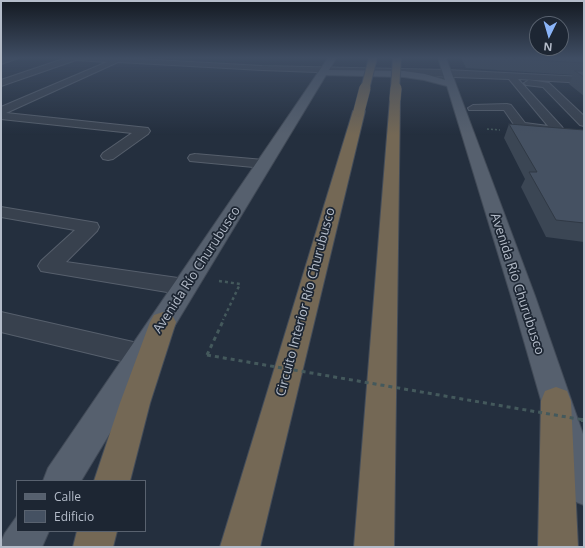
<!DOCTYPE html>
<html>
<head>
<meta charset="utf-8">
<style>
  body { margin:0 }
  #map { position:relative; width:585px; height:548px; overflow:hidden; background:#242f3e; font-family:"Open Sans",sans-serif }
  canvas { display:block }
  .frame { position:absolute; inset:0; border:2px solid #b4bcc9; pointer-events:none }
  .legend { position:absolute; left:16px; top:480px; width:130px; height:52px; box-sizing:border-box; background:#1d2633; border:1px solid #59626f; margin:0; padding:5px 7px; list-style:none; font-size:12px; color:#b4bcc9 }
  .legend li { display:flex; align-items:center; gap:8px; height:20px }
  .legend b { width:20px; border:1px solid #59626f }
  .north { position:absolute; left:529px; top:16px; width:40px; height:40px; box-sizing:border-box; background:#1d2633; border:1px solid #59626f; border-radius:50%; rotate:185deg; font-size:11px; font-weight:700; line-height:16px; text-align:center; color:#b4bcc9 }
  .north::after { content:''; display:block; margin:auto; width:14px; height:18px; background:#8ab4f8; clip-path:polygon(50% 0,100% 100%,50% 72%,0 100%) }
</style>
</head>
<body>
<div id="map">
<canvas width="585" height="548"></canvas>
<div class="frame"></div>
<ul class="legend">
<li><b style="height:5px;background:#56606e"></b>Calle</li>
<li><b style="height:11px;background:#455162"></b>Edificio</li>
</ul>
<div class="north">N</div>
</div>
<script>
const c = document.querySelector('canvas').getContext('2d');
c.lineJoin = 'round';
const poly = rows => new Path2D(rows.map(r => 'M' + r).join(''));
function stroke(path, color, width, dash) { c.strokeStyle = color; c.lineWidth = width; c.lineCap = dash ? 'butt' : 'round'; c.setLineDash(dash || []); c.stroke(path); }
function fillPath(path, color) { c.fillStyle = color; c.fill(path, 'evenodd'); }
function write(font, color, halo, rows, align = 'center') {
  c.font = font + ' "Open Sans",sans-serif'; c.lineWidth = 3.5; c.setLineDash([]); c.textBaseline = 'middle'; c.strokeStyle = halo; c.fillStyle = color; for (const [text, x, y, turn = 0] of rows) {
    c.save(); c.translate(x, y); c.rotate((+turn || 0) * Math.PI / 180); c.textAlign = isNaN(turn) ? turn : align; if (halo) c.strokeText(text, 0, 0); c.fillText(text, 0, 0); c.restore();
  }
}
const minor = poly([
  [6,58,19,58,1,64,1,60,6,58],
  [66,58,122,58,262,66,447,70,584,77,584,83,518,79,562,127,564,130,562,133,558,134,527,132,517,129,504,110,469,110,468,108,473,105,507,104,511,105,525,123,548,126,509,79,262,70,118,62,6,113,148,128,150,131,148,134,113,159,108,160,103,159,101,156,103,153,132,133,1,119,1,107,107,62,76,60,1,86,1,80,66,58],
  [529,80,549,83,584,116,584,126,580,125,543,87,526,85,524,83,529,80],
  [195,154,264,160,269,161,271,164,269,167,264,168,190,161,188,158,190,155,195,154],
  [1,207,97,223,99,227,97,231,66,262,185,279,193,281,196,287,193,293,185,295,41,271,38,266,41,261,75,230,1,217,1,207],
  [1,312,142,344,152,347,156,355,152,363,142,366,1,332,1,312]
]);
const major = poly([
  [328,58,336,58,329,70,404,71,425,74,445,80,438,58,446,58,535,296,584,437,584,505,571,500,566,487,511,296,447,86,424,80,404,77,326,75,81,481,43,481,48,468,328,58],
  [17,516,17,531,49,531,42,547,1,547,1,542,5,533,17,516]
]);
const highway = poly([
  [395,96,400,99,394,547,354,547,390,99,395,96],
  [359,108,365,111,260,547,220,547,353,111,359,108],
  [163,312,172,315,176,322,150,403,130,481,94,481,120,403,150,322,154,315,163,312],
  [556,387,567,391,571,401,578,547,538,547,541,401,545,391,556,387],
  [77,531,117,531,113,547,73,547,77,531]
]);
stroke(minor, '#565f6c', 2);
stroke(major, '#414a57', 2);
stroke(highway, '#434c59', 2);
stroke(poly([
  [487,129,500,130]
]), '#44595c', 1.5, [2, 2]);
stroke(poly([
  [219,281,240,284,223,320]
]), '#44595c', 2.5, [3, 3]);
stroke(poly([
  [207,355,224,319]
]), '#44595c', 3, [4, 4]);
fillPath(minor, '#38414e');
fillPath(major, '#56606e');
fillPath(highway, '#746855');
const highwayBridgeFar1 = poly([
  [365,89,373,58],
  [395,89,397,58]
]);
const highwayBridge = poly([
  [395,99,396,88],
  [359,111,365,88]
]);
stroke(highwayBridgeFar1, '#434c59', 10, []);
stroke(highwayBridge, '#434c59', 12, []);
stroke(poly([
  [207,355,584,420]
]), '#44595c', 3, [4, 4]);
stroke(poly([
  [581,420,584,420]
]), '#44595c', 4, [5, 5]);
stroke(highwayBridgeFar1, '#746855', 8);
stroke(highwayBridge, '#746855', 11);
fillPath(poly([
  [461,58,584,58,584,96,569,84,573,75,466,68],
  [509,124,584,130,584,242,546,237,521,187,525,179,504,138]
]), '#3b4654');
const building = poly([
  [501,58,584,58,584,63,501,58],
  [575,71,584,71,584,77,575,71],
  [509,124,584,130,584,223,556,220,529,172,537,172,509,124]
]);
fillPath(building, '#455162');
stroke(building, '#303945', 1);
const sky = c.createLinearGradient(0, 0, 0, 135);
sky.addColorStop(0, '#141a22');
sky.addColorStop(0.43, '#3f4d63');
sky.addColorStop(1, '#3f4d6300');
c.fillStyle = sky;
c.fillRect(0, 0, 585, 135);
write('13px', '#b4bcc9', '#1d2633', [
  ["Avenida Río Churubusco",197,270,-57],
  ["Avenida Río Churubusco",517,284,72],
  ["Circuito Interior Río Churubusco",306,302,-75]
]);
</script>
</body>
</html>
